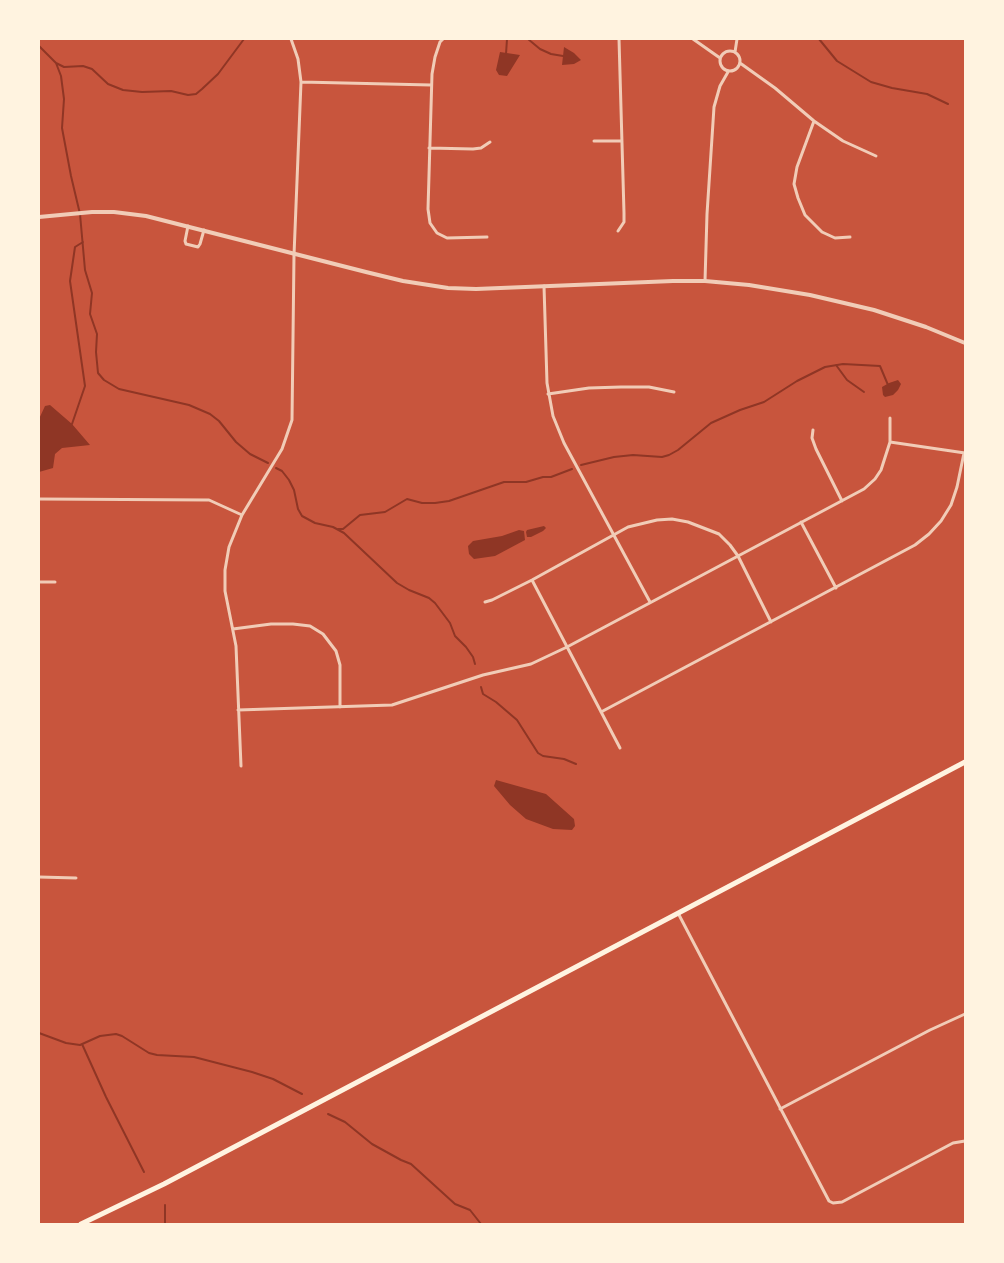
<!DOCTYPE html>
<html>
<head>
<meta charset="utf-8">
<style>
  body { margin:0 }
  #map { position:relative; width:1004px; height:1263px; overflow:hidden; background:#c8553d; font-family:"Open Sans",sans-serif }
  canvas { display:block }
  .frame { position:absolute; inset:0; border:40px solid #fff3e0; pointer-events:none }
</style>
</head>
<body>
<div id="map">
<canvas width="1004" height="1263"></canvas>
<div class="frame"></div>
</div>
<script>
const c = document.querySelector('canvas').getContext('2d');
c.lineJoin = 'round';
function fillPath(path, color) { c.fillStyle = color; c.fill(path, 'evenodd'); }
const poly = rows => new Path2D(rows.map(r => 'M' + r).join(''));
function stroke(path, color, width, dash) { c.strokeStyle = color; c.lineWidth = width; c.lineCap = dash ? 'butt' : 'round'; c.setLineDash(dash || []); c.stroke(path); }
fillPath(poly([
  [564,47,574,53,581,60,574,64,562,65],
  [500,52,520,55,507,76,499,75,496,70],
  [898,380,901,384,898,390,893,395,885,397,883,395,882,387,889,383],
  [50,405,72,424,90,445,62,448,55,454,53,468,39,472,39,419,45,406],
  [544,526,546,528,543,531,531,537,527,537,526,532,527,530],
  [519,530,524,531,525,540,495,556,474,559,469,554,468,546,473,541,502,536],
  [496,780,546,794,574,819,575,826,572,830,553,829,526,819,510,805,494,786]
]), '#8f3625');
stroke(poly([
  [528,39,540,49,551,54,563,56],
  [819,39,837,61,871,82,892,88,927,94,948,104],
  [39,46,56,63,64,67,83,66,92,69,108,84,123,90,142,92,171,91,188,95,196,94,202,89,218,74,244,39],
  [506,54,507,39],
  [56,63,61,76,64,99,62,128,71,176,80,214,85,270,92,293,90,314,97,334,96,352,98,373,104,380,119,389,189,405,210,414,219,421,236,442,250,454,268,463],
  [836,365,847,380,864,392],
  [72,424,85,386,70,281,75,247,83,242],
  [581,465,614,457,633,455,662,457,669,455,678,450,711,423,740,410,764,402,797,381,825,367,843,364,880,366,888,385],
  [276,468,282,471,289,480,294,490,298,509,302,516,315,523,333,527,344,533,397,583,409,590,429,598,435,603,450,623,455,636,466,647,473,657,475,664],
  [338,529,343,529,360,515,385,512,407,499,422,503,435,503,449,501,504,482,526,482,543,477,551,477,572,469],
  [481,687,483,694,496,702,517,720,538,753,543,756,564,759,576,764],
  [39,1033,66,1043,80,1045,100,1036,116,1034,122,1036,149,1053,157,1055,194,1057,252,1072,273,1079,302,1094],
  [82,1044,106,1097,144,1172],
  [328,1114,345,1122,372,1144,401,1160,411,1164,455,1204,470,1210,481,1224],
  [165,1224,165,1205]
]), '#8f3625', 2);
stroke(poly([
  [443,39,440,42,435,57,432,74,428,209,430,223,437,233,447,238,487,237],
  [693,39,720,58],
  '720 61a10 10 0 1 1 20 0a10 10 0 1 1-20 0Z',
  [735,52,737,39],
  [740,63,775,88,814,121,843,141,876,156],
  [301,82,431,85],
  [814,121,797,167,794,184,798,198,805,215,822,232,835,238,850,237],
  [594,141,622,141],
  [429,148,473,149,481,148,490,142],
  [188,226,185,241,186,244,198,247,200,244,204,230],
  [618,231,624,222,624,213,619,39],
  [705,281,707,214,714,107,720,86,728,72],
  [544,286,547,383,553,416,564,443,650,602],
  [548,394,589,388,621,387,649,387,674,392],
  [813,430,812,438,816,449,842,501],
  [890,442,965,453],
  [39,499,209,500,242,515],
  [801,522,836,588],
  [532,580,620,748],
  [39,582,55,582],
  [485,602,492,600,532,580,628,527,657,520,672,519,688,522,719,534,730,545,738,556,771,622],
  [233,629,271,624,293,624,310,626,323,634,336,651,340,665,340,707],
  [238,710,392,705,483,675,531,664,567,647,864,489,875,479,881,470,890,442,890,418],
  [601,712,915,545,929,534,941,521,951,505,957,487,964,453],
  [241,766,236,646,225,591,225,570,229,547,242,515,282,449,292,420,294,255,301,82,298,59,291,39],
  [39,877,76,878],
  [678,913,829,1201,833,1203,842,1202,953,1143,965,1141],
  [780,1109,930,1030,965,1014]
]), '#f1ccb7', 3);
stroke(poly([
  [39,217,92,212,114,212,146,216,366,272,403,281,448,288,476,289,673,281,705,281,749,285,810,295,874,310,926,327,965,343]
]), '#f1ccb7', 4);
stroke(poly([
  [81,1224,164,1184,965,762]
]), '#fff3e0', 5);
</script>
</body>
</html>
